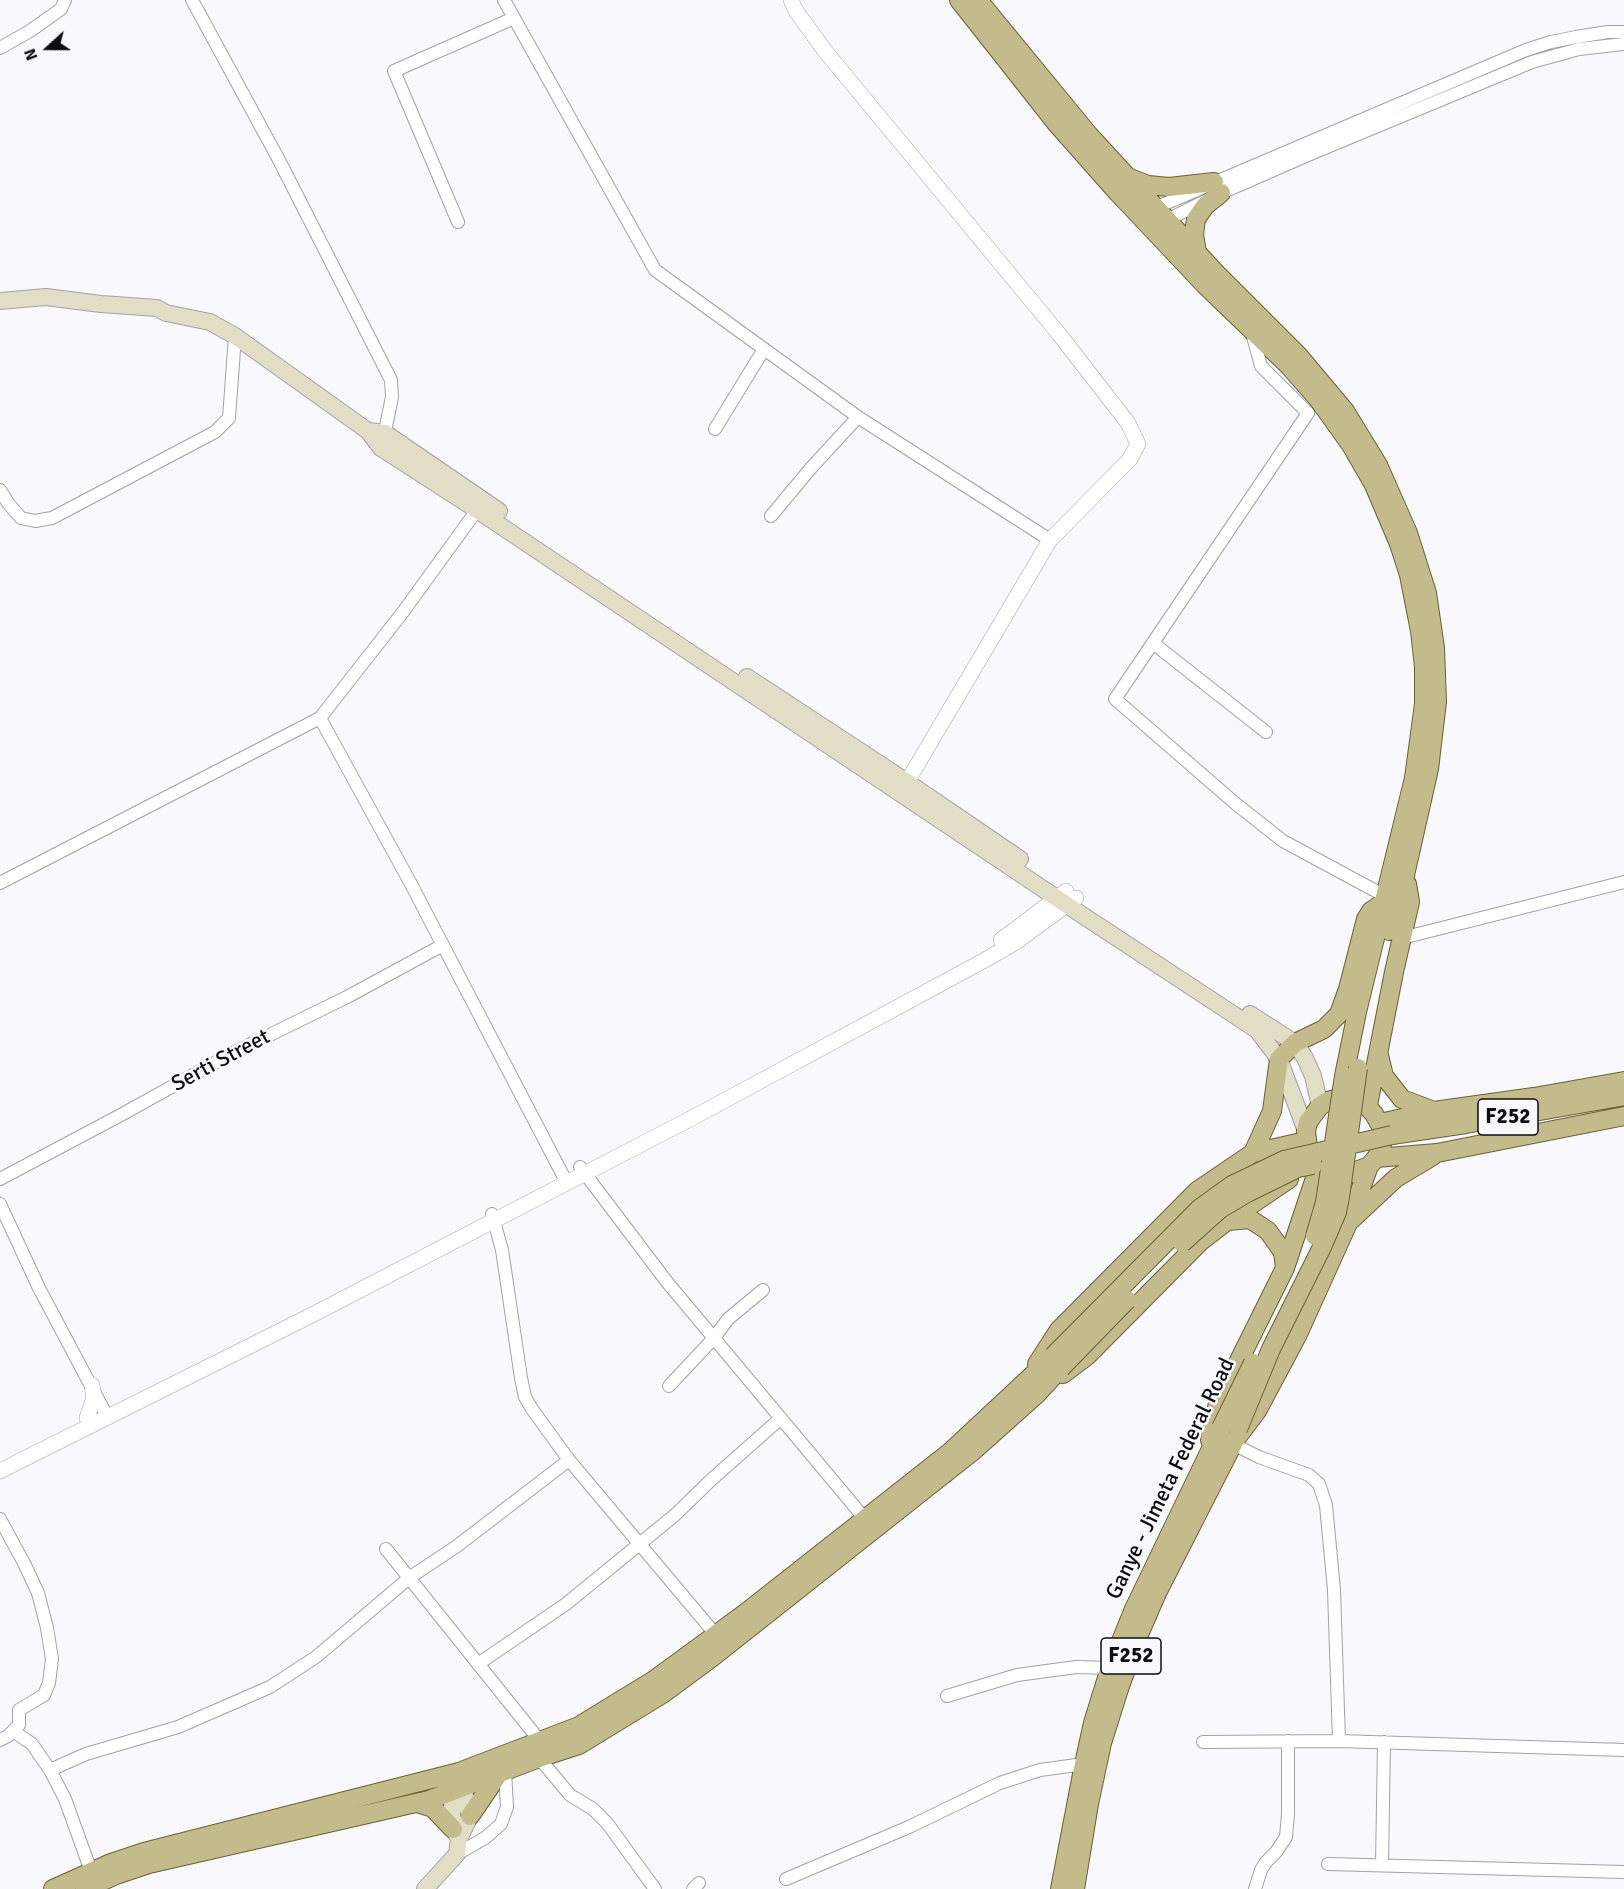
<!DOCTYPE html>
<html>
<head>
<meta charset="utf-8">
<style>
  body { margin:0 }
  #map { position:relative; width:1624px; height:1889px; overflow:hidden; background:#f9f8fe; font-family:Signika,sans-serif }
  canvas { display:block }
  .north { position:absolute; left:18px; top:18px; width:60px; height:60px; -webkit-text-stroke:4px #f9f8fe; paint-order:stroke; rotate:249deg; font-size:16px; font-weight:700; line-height:24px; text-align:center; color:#0e0d11 }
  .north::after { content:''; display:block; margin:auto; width:21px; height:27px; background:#0e0d11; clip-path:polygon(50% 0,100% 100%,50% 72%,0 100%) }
</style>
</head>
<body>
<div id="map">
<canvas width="1624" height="1889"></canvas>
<div class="north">N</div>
</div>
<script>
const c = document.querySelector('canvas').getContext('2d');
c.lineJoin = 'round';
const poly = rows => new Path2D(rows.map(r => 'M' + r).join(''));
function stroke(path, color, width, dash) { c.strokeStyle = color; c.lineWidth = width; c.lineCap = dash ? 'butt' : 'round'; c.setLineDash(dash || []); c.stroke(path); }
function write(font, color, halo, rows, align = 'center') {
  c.font = font + ' Signika,sans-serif'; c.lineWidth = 5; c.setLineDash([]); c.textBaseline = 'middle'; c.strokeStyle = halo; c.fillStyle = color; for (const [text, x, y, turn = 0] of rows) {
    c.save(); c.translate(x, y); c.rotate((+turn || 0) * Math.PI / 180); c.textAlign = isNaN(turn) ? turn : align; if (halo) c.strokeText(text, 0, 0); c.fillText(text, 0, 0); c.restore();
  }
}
const minor = poly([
  [192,0,279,160,391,380,392,397,383,441],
  [504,0,655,270,858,417,1050,540],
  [0,48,30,31,61,9,65,0],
  [1150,210,1526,50,1551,42,1576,37,1608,32,1624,32],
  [458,222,394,71,514,18],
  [1163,222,1221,193,1315,152,1532,62,1579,49,1624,44],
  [1252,333,1261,366,1308,413,1115,699,1236,804,1283,841,1385,896],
  [715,429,764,349],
  [0,490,8,503,21,518,35,521,52,518,215,432,229,418,235,336],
  [477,510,403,612,320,718,411,884,567,1183],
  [771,516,811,468,858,417],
  [1153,643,1266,732],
  [0,883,320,718],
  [1402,938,1624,882],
  [580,1167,667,1282,865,1519],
  [0,1179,119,1116,229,1055,347,997,443,945],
  [0,1204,39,1288,108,1418],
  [492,1214,502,1250,521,1378,525,1397,532,1409,569,1460,716,1635],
  [669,1386,714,1338,728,1319,763,1290],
  [1233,1444,1259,1457,1309,1475,1319,1484,1326,1505,1334,1590,1339,1741],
  [0,1519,24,1563,38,1593,47,1628,52,1659,49,1683,44,1695,19,1710,19,1725,8,1736,0,1740],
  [386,1549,540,1741],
  [478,1664,566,1604,675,1515,711,1480,781,1418],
  [947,1696,1017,1675,1076,1667,1110,1668],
  [13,1731,32,1744,50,1770,65,1799,91,1871],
  [1203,1742,1339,1741,1624,1750],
  [539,1758,570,1795,593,1809,607,1823,655,1889],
  [50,1770,86,1754,178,1727,270,1687,316,1657,409,1578,457,1546,569,1460],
  [457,1854,485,1838,501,1824,507,1807,505,1771],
  [1328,1864,1624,1872],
  [1382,1865,1384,1742],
  [786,1879,909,1827,1000,1783,1040,1770,1084,1764],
  [693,1889,699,1883],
  [1255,1889,1261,1870,1266,1862,1276,1852,1286,1837,1288,1814,1288,1741]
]);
const tertiary = poly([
  [791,0,796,11,825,51,1059,334,1128,423,1138,444,1130,459,1050,540,907,782],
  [1001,940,1066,891],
  [87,1418,94,1398,92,1385],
  [0,1471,310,1316,692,1118,985,960,1016,942,1076,898]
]);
const secondary = poly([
  [0,301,46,297,101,304,157,308,166,313,210,322,235,336,368,431,381,448,477,510,1067,905,1257,1030,1279,1059,1306,1131],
  [368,431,385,433,499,511],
  [747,677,907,782,1020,859],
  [1250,1014,1295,1043,1305,1058,1313,1076,1320,1106],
  [451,1778,453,1829,457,1835],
  [425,1889,457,1854,459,1839,470,1816,460,1775]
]);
const primary = poly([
  [959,0,1056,123,1118,193,1205,285,1288,365,1318,399,1351,445,1374,485,1399,544,1409,575,1420,631,1424,667,1424,704,1414,778,1357,1012,1344,1076],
  [978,0,1089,135,1215,272,1298,355,1345,411,1378,465,1408,533,1427,593,1435,648,1437,702,1429,769,1405,875,1389,931],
  [1130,178,1148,185,1169,187,1214,182],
  [1197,253,1194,234,1196,219,1205,206,1221,193],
  [1379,1055,1384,1076,1402,1099,1434,1111],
  [1368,1105,1394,972,1410,902,1407,884],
  [1380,1123,1434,1111,1534,1097,1624,1081],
  [1392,1135,1466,1124,1624,1096],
  [1253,1153,1272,1111,1279,1059,1295,1043,1324,1029,1339,1014,1348,989,1366,919,1371,911,1383,903],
  [1376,1158,1437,1153,1624,1116],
  [1351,1220,1396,1178,1433,1156],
  [1228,1221,1250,1219,1268,1231,1283,1252,1285,1268],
  [1037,1364,1059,1330,1197,1191,1253,1153,1306,1141],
  [1063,1374,1087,1356,1201,1241,1227,1221,1289,1179],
  [1210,1440,1218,1403,1285,1268,1319,1166],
  [1235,1440,1257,1411,1298,1334,1349,1221,1369,1166,1376,1158,1381,1149,1383,1138,1382,1128,1374,1114,1364,1103,1355,1099,1339,1098,1328,1101,1320,1106,1308,1122,1306,1131,1308,1148,1315,1161,1332,1173,1346,1175,1369,1166],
  [417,1803,433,1808,453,1829],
  [470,1816,498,1775],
  [53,1889,111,1863,144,1852,459,1772,579,1726,654,1680,744,1614,950,1452,1053,1356],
  [85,1889,116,1875,149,1864,429,1800,539,1758,579,1745,664,1693,714,1656,972,1452,1037,1394,1061,1368],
  [1060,1889,1084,1764,1093,1723,1110,1668,1134,1609,1221,1428],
  [1075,1889,1089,1804,1102,1743,1120,1686,1137,1639,1157,1593,1233,1444,1238,1430]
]);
stroke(minor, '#a2a1aa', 14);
stroke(tertiary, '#a2a1aa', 16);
stroke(secondary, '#a2a1aa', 18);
stroke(primary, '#6b612f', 20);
stroke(minor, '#fff', 12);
stroke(tertiary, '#fff', 15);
stroke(secondary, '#e2ddc5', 16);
stroke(primary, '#c4bb8c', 18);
const primaryBridge = poly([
  [1315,1236,1325,1202,1344,1076],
  [1182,1243,1220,1209,1247,1193,1298,1168,1313,1165],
  [1053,1356,1200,1208,1232,1185,1284,1160,1392,1135],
  [1061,1368,1127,1300],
  [1221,1428,1253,1363],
  [1238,1429,1271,1349,1322,1247,1337,1212,1340,1197,1358,1068]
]);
stroke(primaryBridge, '#6b612f', 20, []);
stroke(primaryBridge, '#c4bb8c', 18);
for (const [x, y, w] of [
  [1508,1117,60],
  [1131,1656,60]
]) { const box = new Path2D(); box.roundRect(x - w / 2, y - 18, w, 36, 4.5); c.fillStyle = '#f9f8fe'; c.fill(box); stroke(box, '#0e0d11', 1.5); }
write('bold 21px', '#0e0d11', null, [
  ["F252",1508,1117],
  ["F252",1131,1656]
]);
write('22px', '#0e0d11', '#f9f8fe', [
  ["Serti Street",221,1061,-28],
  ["Ganye - Jimeta Federal Road",1171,1479,-64]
]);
</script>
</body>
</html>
